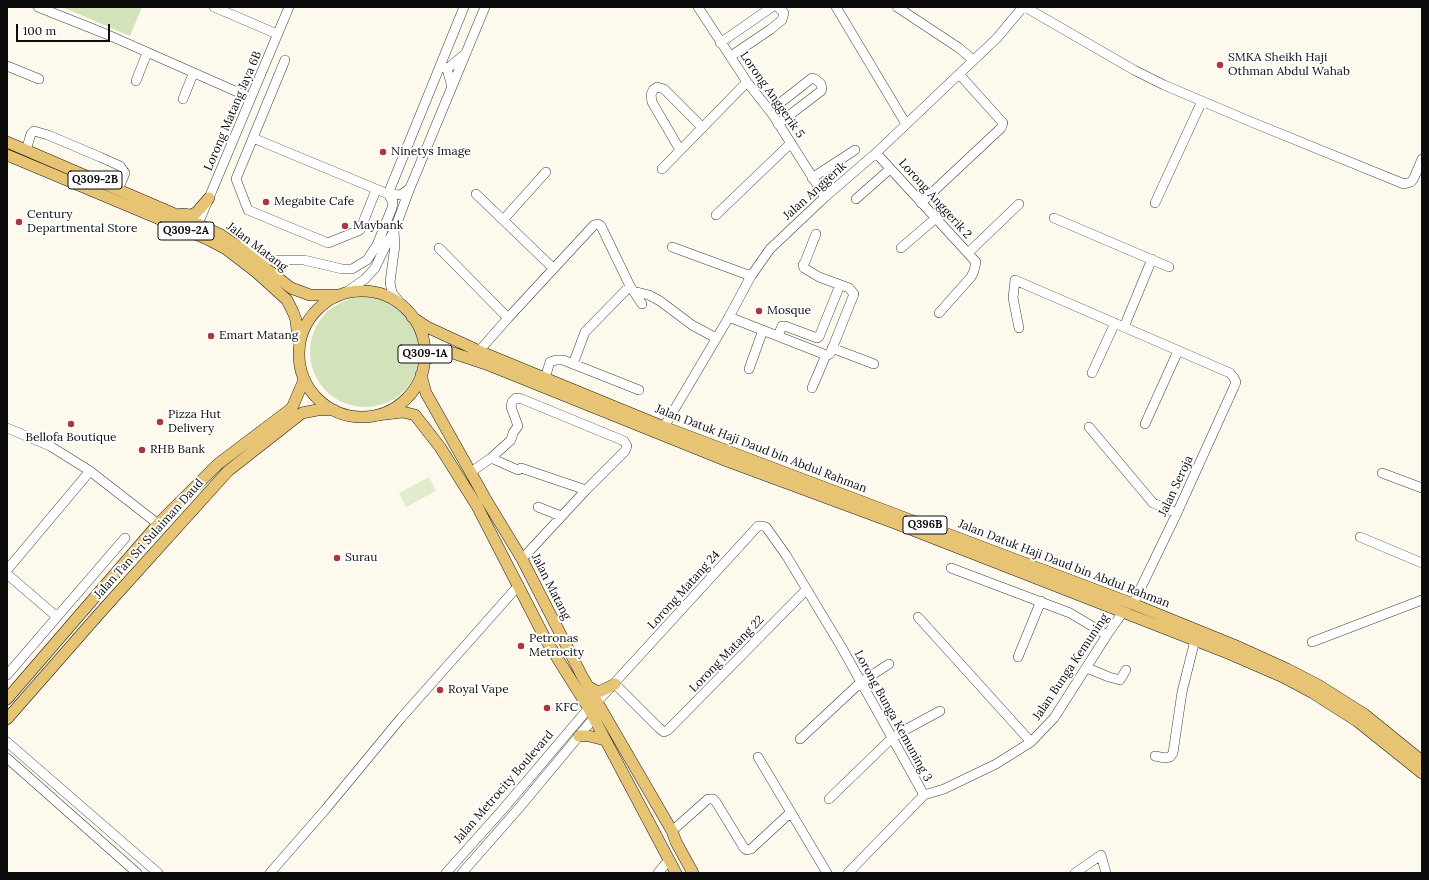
<!DOCTYPE html>
<html>
<head>
<meta charset="utf-8">
<style>
  body { margin:0 }
  #map { position:relative; width:1429px; height:880px; overflow:hidden; background:#fdf9ed; font-family:Lora,serif }
  canvas { display:block }
  .frame { position:absolute; inset:0; border:8px solid #0c0c0c; pointer-events:none }
  .scale { position:absolute; left:16px; top:24px; width:94px; height:18px; box-sizing:border-box; border:2px solid #0c0c0c; border-top:0; padding-left:5px; font-size:12px; line-height:14px; white-space:nowrap; color:#0c0c0c; -webkit-text-stroke:3px #fff; paint-order:stroke }
</style>
</head>
<body>
<div id="map">
<canvas width="1429" height="880"></canvas>
<div class="frame"></div>
<div class="scale">100 m</div>
</div>
<script>
const c = document.querySelector('canvas').getContext('2d');
c.lineJoin = 'round';
function fillPath(path, color) { c.fillStyle = color; c.fill(path, 'evenodd'); }
const poly = rows => new Path2D(rows.map(r => 'M' + r).join(''));
function stroke(path, color, width, dash) { c.strokeStyle = color; c.lineWidth = width; c.lineCap = dash ? 'butt' : 'round'; c.setLineDash(dash || []); c.stroke(path); }
function write(font, color, halo, rows, align = 'center') {
  c.font = font + ' Lora,serif'; c.lineWidth = 4; c.setLineDash([]); c.textBaseline = 'middle'; c.strokeStyle = halo; c.fillStyle = color; for (const [text, x, y, turn = 0] of rows) {
    c.save(); c.translate(x, y); c.rotate((+turn || 0) * Math.PI / 180); c.textAlign = isNaN(turn) ? turn : align; if (halo) c.strokeText(text, 0, 0); c.fillText(text, 0, 0); c.restore();
  }
}
fillPath(poly([
  [62,7,142,7,130,36],
  '310 352a55 55 0 1 1 110 0a55 55 0 1 1-110 0Z'
]), '#d2e2bb');
fillPath(poly([
  [429,477,436,491,406,507,399,493]
]), '#e2ebcc');
const minor = poly([
  [38,7,106,34,251,98],
  [214,7,277,34],
  [698,7,747,82,773,115,825,197],
  [836,7,906,124],
  [897,7,959,48,973,60],
  [1025,7,1134,70,1164,85,1249,121,1404,184,1411,182,1414,178,1422,159],
  [720,43,772,7],
  [731,56,771,29,782,20,784,13,778,7],
  [285,60,236,179,248,210,328,243,360,230,376,190],
  [441,65,447,69,452,87],
  [7,66,39,79],
  [447,69,465,54],
  [136,81,147,53],
  [183,99,193,74],
  [769,110,775,107,812,78,815,79,821,84,822,89,821,91,778,124],
  [253,138,388,194,401,195,410,188],
  [26,150,31,134,34,131,48,135,100,157,120,166,125,173,118,190],
  [680,150,652,102,651,95,653,90,657,87,664,89,702,127],
  [876,153,976,262,974,271,971,277,939,313],
  [662,169,747,82],
  [812,178,855,150],
  [388,194,464,7],
  [476,194,553,268],
  [856,199,890,169],
  [921,203,1001,128,1003,123,959,74],
  [1155,203,1202,101],
  [716,215,791,143],
  [1054,218,1169,267],
  [503,220,546,172],
  [198,224,289,7],
  [394,231,395,245,390,282,392,293,402,305],
  [243,247,270,260,304,260,342,269,352,269,367,260,377,245,392,208,393,202,388,194],
  [672,247,751,276],
  [439,248,508,318],
  [901,248,936,218],
  [968,253,1019,204],
  [633,291,649,295,660,301,692,325,716,338],
  [345,293,365,279,375,268,387,243,394,231,410,188,485,7],
  [729,317,826,355,828,355,830,354,854,294,849,288,819,277,804,268,803,265,805,262,816,234],
  [1124,327,1152,259],
  [1019,328,1013,298,1015,280,1230,373,1234,378,1236,382,1234,387,1177,513,1133,604],
  [778,336,782,326,785,326,817,338,819,337,840,285],
  [832,348,874,364],
  [479,351,508,318,594,225,598,224,601,226,630,286,642,304],
  [573,364,585,332,630,286],
  [749,369,763,330],
  [1092,373,1115,323],
  [545,378,550,362,556,360,563,360,639,390],
  [812,388,826,355],
  [1145,424,1178,351],
  [664,427,729,317,751,276,770,249,825,197,876,153,997,38,1023,7],
  [1089,427,1153,503,1177,513],
  [7,428,50,446,90,471,158,524],
  [491,458,518,470,521,468,586,490],
  [471,472,491,458,511,440,513,433,518,426,511,407,512,402,516,398,522,399,624,441,627,446,625,451,586,490,522,559],
  [1382,473,1422,488],
  [538,507,561,516],
  [1360,537,1422,563],
  [951,568,1070,613,1107,635],
  [7,570,90,471],
  [7,574,57,617],
  [918,617,1031,742],
  [1312,642,1422,600],
  [1018,657,1041,601],
  [1087,668,1109,677,1120,680,1126,670],
  [7,675,125,538],
  [615,684,659,728,664,732,668,730,806,590],
  [598,701,758,526,762,526,766,527,786,555,842,648,924,795],
  [800,739,861,682,889,664],
  [7,742,158,873],
  [1155,756,1165,758,1170,757,1173,753,1182,692,1195,640],
  [758,757,827,873],
  [7,758,137,873],
  [829,799,892,738,905,730,940,711],
  [672,831,708,799,713,799,716,802,744,848,747,850,751,849,790,813],
  [270,873,325,810,401,718,519,585],
  [446,873,504,808,593,703],
  [462,873,519,808,598,713],
  [658,873,668,861],
  [848,873,924,795,944,789,996,764,1031,742,1054,718,1107,635,1123,612],
  [1075,873,1101,855,1106,873]
]);
const major = poly([
  [7,142,198,224,221,235,239,247,291,288,310,295,337,295],
  [7,155,207,239,226,249,256,272,287,300,293,312,296,320,298,340],
  [181,214,192,215,197,212,209,198],
  '299 354a63 63 0 1 1 126 0a63 63 0 1 1-126 0Z',
  [412,317,427,327,479,351,664,427,1133,604,1234,645,1287,669,1318,685,1364,714,1422,761],
  [425,360,436,354,447,351,486,364,722,459,895,523,1230,654,1283,677,1313,693,1357,721,1422,773],
  [421,375,426,393,485,498,522,559,582,676,672,831,676,842,693,873],
  [377,415,403,412,415,415,440,447,477,506,546,640,588,707,676,873],
  [589,687,596,691,601,691,615,684],
  [7,699,158,524,218,464,292,408,304,380],
  [7,719,99,614,228,471,302,413,317,410,334,410],
  [579,736,589,736,605,740]
]);
stroke(minor, '#3f3f3f', 10);
stroke(major, '#1d1d1d', 12);
stroke(minor, '#fff', 9);
stroke(major, '#e7c473', 11);
for (const [x, y, r, color] of [
  [1220,65,4,"#a93642"],
  [383,152,4,"#a93642"],
  [266,202,4,"#a93642"],
  [19,222,4,"#a93642"],
  [345,226,4,"#a93642"],
  [759,311,4,"#a93642"],
  [211,336,4,"#a93642"],
  [160,422,4,"#a93642"],
  [71,424,4,"#a93642"],
  [142,450,4,"#a93642"],
  [337,558,4,"#a93642"],
  [521,646,4,"#a93642"],
  [440,690,4,"#a93642"],
  [547,708,4,"#a93642"]
]) { const dot = new Path2D(); dot.arc(x, y, r, 0, 2 * Math.PI); c.fillStyle = color; c.fill(dot); stroke(dot, '#fff', 1.5); }
for (const [x, y, w] of [
  [95,180,54],
  [186,231,56],
  [425,354,54],
  [925,525,44]
]) { const box = new Path2D(); box.roundRect(x - w / 2, y - 9, w, 18, 3); c.fillStyle = '#fff'; c.fill(box); stroke(box, '#0c0c0c', 1); }
write('bold 11px', '#0c0c0c', null, [
  ["Q309-2B",95,180],
  ["Q309-2A",186,231],
  ["Q309-1A",425,354],
  ["Q396B",925,525]
]);
write('12px', '#0c0c0c', '#fff', [
  ["SMKA Sheikh Haji",1228,58],
  ["Othman Abdul Wahab",1228,72],
  ["Ninetys Image",391,152],
  ["Megabite Cafe",274,202],
  ["Century",27,215],
  ["Departmental Store",27,229],
  ["Maybank",353,226],
  ["Mosque",767,311],
  ["Emart Matang",219,336],
  ["Pizza Hut",168,415],
  ["Delivery",168,429],
  ["Bellofa Boutique",71,438,"center"],
  ["RHB Bank",150,450],
  ["Surau",345,558],
  ["Petronas",529,639],
  ["Metrocity",529,653],
  ["Royal Vape",448,690],
  ["KFC",555,708]
], 'left');
write('12px', '#0c0c0c', '#fff', [
  ["Lorong Anggerik 5",772,95,55],
  ["Lorong Matang Jaya 6B",233,111,-67],
  ["Jalan Anggerik",815,191,-42],
  ["Lorong Anggerik 2",935,199,48],
  ["Jalan Matang",257,247,37],
  ["Jalan Datuk Haji Daud bin Abdul Rahman",761,449,21],
  ["Jalan Seroja",1176,486,-65],
  ["Jalan Tan Sri Sulaiman Daud",149,539,-48],
  ["Jalan Datuk Haji Daud bin Abdul Rahman",1064,564,21],
  ["Jalan Matang",551,587,63],
  ["Lorong Matang 24",684,590,-48],
  ["Lorong Matang 22",727,654,-46],
  ["Jalan Bunga Kemuning",1071,667,-56],
  ["Lorong Bunga Kemuning 3",893,716,61],
  ["Jalan Metrocity Boulevard",504,787,-49]
]);
</script>
</body>
</html>
